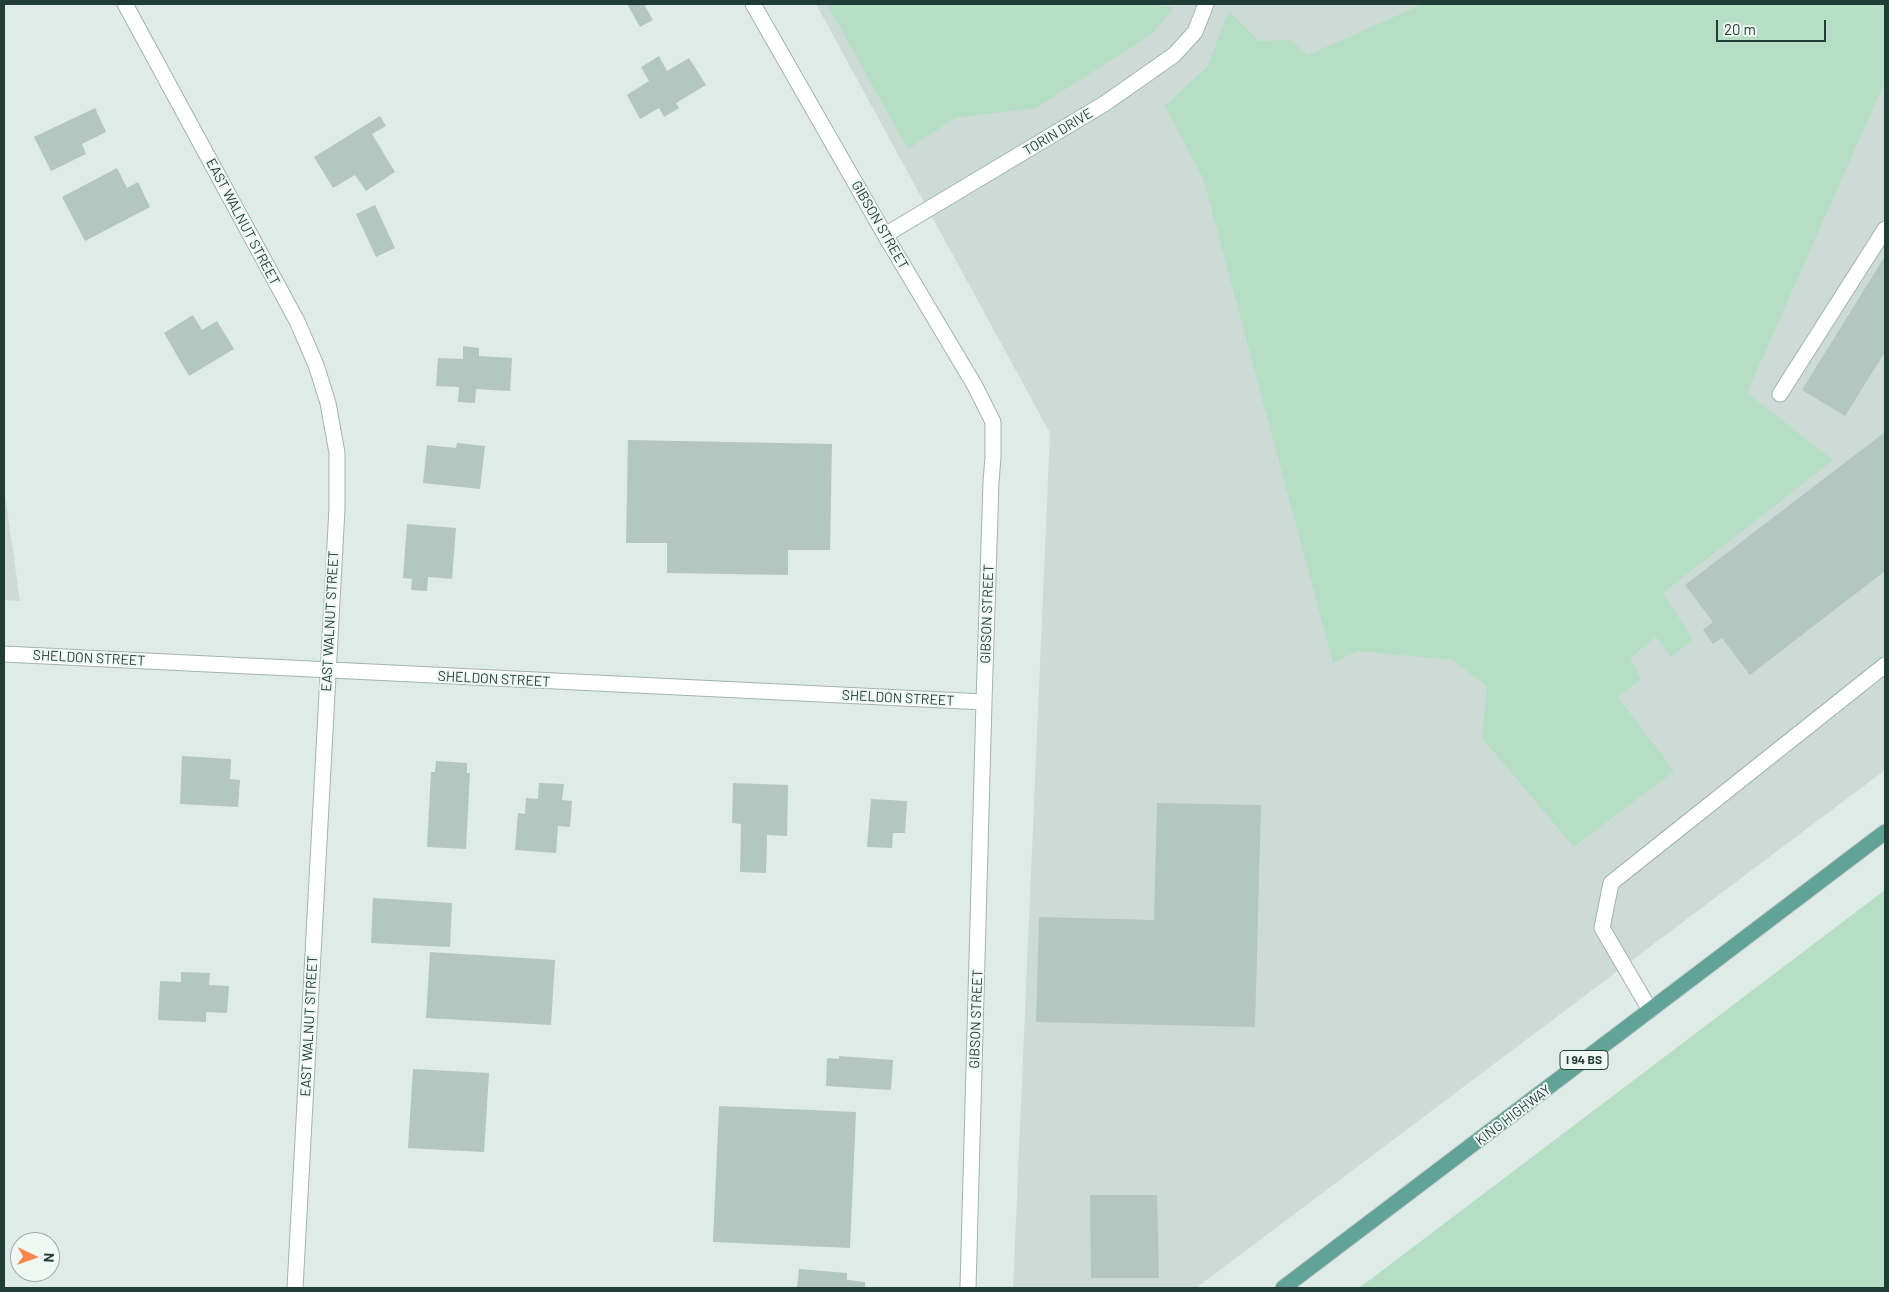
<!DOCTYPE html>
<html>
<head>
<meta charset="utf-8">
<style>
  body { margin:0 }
  #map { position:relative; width:1889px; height:1292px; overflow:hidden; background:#dfebe7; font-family:Barlow,sans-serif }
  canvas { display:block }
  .frame { position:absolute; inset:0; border:5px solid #1f3c36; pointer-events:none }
  .north { position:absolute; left:10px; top:1232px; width:50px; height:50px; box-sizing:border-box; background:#f0f8f4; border:1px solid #9cada8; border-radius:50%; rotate:93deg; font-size:14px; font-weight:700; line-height:20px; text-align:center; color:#1f3c36 }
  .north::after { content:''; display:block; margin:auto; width:18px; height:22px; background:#f9854f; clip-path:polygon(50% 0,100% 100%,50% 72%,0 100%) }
  .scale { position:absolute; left:1716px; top:20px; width:110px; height:22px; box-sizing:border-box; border:2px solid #1f3c36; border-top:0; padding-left:6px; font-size:15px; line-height:18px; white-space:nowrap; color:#1f3c36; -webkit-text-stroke:4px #f0f8f4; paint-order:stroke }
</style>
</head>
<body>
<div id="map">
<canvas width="1889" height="1292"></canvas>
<div class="frame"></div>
<div class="north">N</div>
<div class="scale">20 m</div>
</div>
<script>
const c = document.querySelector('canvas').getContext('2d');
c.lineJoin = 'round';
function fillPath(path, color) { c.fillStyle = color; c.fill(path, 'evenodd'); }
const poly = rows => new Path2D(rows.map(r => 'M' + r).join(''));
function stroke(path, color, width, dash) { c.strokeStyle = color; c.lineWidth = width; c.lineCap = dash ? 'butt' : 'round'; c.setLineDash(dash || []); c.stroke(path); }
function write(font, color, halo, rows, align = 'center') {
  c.font = font + ' Barlow,sans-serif'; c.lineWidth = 4; c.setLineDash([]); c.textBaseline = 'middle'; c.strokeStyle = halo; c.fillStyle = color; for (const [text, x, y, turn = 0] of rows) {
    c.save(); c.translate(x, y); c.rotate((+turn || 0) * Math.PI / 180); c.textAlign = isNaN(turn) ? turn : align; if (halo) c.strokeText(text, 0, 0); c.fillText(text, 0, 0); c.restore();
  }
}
fillPath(poly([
  [816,4,1885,4,1885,770,1196,1288,1013,1288,1050,433],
  [4,487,20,601,4,600]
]), '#cddbd6');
fillPath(poly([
  [827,4,1150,4,1174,7,1152,34,1036,108,955,118,908,149],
  [1423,4,1885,4,1885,81,1747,393,1833,460,1663,593,1693,640,1671,657,1656,637,1630,658,1641,679,1618,697,1674,771,1574,847,1482,738,1487,686,1452,660,1358,651,1333,663,1203,178,1165,106,1207,67,1229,11,1259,41,1290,40,1308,55],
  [1885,890,1885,1288,1358,1288,1371,1279]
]), '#b6dec4');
fillPath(poly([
  [627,4,648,4,645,6,653,20,640,27],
  [659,56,667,71,689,58,706,85,676,103,679,108,664,117,659,108,640,119,627,95,649,81,641,67],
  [95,108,106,132,82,144,86,154,51,171,34,137],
  [380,116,386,126,372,134,395,172,366,191,355,175,333,188,314,157],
  [117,168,127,188,138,182,150,207,85,241,62,197],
  [375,205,395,248,376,257,356,214],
  [1885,256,1885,352,1845,416,1802,390],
  [193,315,202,330,217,321,234,349,189,376,164,333],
  [463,346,479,348,479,356,512,358,510,391,476,389,475,403,458,402,459,387,436,386,438,358,463,359],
  [1885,432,1885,571,1750,675,1722,638,1713,644,1703,630,1713,622,1685,585],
  [628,440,832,444,830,550,788,550,788,575,667,573,667,543,626,543],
  [457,443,485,446,480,489,423,483,427,445,456,448],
  [407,524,456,528,452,579,428,577,427,591,411,590,412,579,403,578],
  [182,756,231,759,230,779,240,780,238,807,180,804],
  [436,761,467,763,467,773,470,773,466,849,427,847,431,772,435,772],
  [539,783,564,784,562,800,572,801,570,827,558,826,556,853,515,850,518,813,525,814,526,798,538,799],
  [733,783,788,785,787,836,767,835,766,873,740,872,741,824,732,823],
  [871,799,907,801,905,833,893,833,892,848,867,847],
  [1157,803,1261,805,1255,1027,1036,1022,1039,917,1154,920],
  [373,898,452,903,450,947,371,943],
  [430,952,555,960,551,1025,426,1018],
  [181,972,210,973,209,985,229,986,227,1013,206,1012,206,1022,158,1020,160,981,181,982],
  [839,1056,893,1060,891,1090,826,1086,827,1058,839,1059],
  [413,1069,489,1073,484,1152,408,1148],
  [719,1106,856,1112,850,1248,713,1242],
  [1090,1195,1157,1195,1159,1278,1091,1278],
  [799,1269,847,1273,847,1280,865,1282,865,1288,797,1288]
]), '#b4c6c0');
const minor = poly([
  [125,4,297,321,316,365,328,403,337,453,337,508,295,1288],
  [753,4,885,235,975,386,993,422,993,457,991,482,984,702,968,1288],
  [885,235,1104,104,1174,55,1195,32,1206,4],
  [1780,394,1885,229],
  [4,654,984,702],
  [1650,1010,1602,928,1611,883,1885,665]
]);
const major = poly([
  [1283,1288,1885,832]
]);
stroke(minor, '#a2b3ae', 17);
stroke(major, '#c0c8c7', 17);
stroke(minor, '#fff', 15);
stroke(major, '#61a397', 15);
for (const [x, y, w] of [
  [1584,1060,48]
]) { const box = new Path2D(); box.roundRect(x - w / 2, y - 9.5, w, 19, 4); c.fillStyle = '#f0f8f4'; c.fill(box); stroke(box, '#1f3c36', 1); }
write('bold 12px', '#1f3c36', null, [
  ["I 94 BS",1584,1060]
]);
write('14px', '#1f3c36', '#f0f8f4', [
  ["TORIN DRIVE",1058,132,-31],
  ["EAST WALNUT STREET",243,222,62],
  ["GIBSON STREET",880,225,60],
  ["GIBSON STREET",987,614,-88],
  ["EAST WALNUT STREET",330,621,-87],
  ["SHELDON STREET",89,658,3],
  ["SHELDON STREET",494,679,3],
  ["SHELDON STREET",898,698,3],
  ["GIBSON STREET",976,1019,-88],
  ["EAST WALNUT STREET",309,1026,-87],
  ["KING HIGHWAY",1513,1115,-37]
]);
</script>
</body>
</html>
